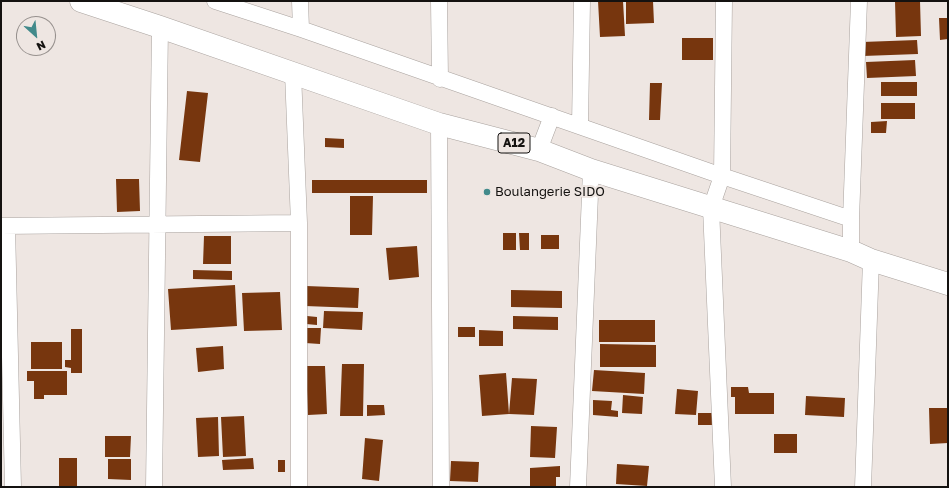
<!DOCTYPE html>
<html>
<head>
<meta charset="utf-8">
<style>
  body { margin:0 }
  #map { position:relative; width:949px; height:488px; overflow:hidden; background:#eee6e2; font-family:"Golos Text",sans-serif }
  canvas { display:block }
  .frame { position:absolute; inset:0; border:2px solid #141210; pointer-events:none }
  .north { position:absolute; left:16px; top:16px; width:40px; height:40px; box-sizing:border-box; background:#eee6e2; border:1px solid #97918e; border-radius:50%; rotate:153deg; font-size:11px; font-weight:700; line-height:16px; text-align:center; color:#141210 }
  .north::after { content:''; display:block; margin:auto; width:14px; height:18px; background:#428a8b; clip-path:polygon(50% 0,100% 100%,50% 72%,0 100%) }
</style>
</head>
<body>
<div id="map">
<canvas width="949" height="488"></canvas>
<div class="frame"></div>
<div class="north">N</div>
</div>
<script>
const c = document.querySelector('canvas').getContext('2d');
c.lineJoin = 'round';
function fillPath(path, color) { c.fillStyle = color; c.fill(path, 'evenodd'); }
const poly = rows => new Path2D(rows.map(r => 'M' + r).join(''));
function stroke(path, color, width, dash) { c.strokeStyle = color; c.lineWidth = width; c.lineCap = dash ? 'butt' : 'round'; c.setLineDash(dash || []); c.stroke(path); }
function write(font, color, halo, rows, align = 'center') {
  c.font = font + ' "Golos Text",sans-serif'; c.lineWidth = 4; c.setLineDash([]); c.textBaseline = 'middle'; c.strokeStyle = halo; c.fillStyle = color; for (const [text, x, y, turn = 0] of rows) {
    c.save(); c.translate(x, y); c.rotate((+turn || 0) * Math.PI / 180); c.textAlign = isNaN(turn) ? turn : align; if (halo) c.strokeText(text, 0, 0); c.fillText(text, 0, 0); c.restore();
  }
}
fillPath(poly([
  [598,1,623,1,625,36,600,37],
  [626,1,653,1,654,23,626,24],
  [895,1,920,1,921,36,896,37],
  [939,18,948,18,948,39,940,40],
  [682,38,713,38,713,60,682,60],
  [917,40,918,54,863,56,862,42],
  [915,60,916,76,867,78,866,62],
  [881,82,917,82,917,96,881,96],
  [650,83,662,83,660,120,649,120],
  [187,91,208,93,200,162,179,160],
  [881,103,915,103,915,119,881,119],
  [887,121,886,133,871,133,871,122],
  [325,138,344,139,344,148,325,147],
  [116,179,139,179,140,211,117,212],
  [312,180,427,180,427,193,312,193],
  [350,196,373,196,372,235,350,235],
  [503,233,516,233,516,250,503,250],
  [519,233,529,233,529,250,520,250],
  [541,235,559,235,559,249,541,249],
  [204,236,231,236,231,264,203,264],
  [417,246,419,277,389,280,386,248],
  [193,270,232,271,232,280,193,279],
  [235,285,237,326,171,330,168,289],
  [306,286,359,288,358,308,305,306],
  [511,290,562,291,562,308,511,307],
  [280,292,282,330,244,331,242,293],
  [324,311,363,312,362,330,323,328],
  [307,316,317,317,317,325,306,324],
  [513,316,558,317,558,330,513,329],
  [599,320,655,320,655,342,599,342],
  [458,327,475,327,475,337,458,337],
  [305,328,321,328,320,344,305,343],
  [71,329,82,329,82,373,71,373,71,368,65,367,65,360,71,360],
  [479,330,503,331,503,346,479,346],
  [31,342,62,342,62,369,31,369],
  [600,344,656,345,656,367,600,367],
  [223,346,224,369,198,372,196,348],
  [342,364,364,364,363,416,340,416],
  [306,366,325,366,327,414,308,415],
  [594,370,645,373,644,394,592,391],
  [27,371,67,371,67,395,44,395,44,399,34,399,34,381,27,381],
  [506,373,509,414,482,416,479,375],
  [512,378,537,379,534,415,509,414],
  [731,387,748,387,749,393,774,393,774,414,735,414,735,397,731,397],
  [677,389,698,391,696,415,675,414],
  [623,395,643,397,642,414,622,413],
  [806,396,845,398,844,417,805,415],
  [593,400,612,401,611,410,618,411,618,417,593,415],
  [367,405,384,405,385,415,367,416],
  [929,408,948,408,948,443,930,444],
  [698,413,713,413,713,425,698,425],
  [244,416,246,456,223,457,221,417],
  [218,417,219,456,198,457,196,418],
  [531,426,557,427,555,458,530,457],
  [774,434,797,434,797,453,774,453],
  [105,436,131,436,130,457,105,457],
  [365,438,383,440,379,481,362,479],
  [59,458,77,458,77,487,59,487],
  [253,458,254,469,223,470,222,460],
  [108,459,131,459,131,480,108,479],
  [278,460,285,460,285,472,278,472],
  [451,461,479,462,478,482,450,481],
  [617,464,649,466,647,486,616,484],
  [560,466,560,477,556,477,556,487,530,487,530,468]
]), '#77360e');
const street = poly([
  [215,1,301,29,722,176,851,219],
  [300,1,301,29],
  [439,1,440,79],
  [293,73,299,223,299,487],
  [439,124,441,487],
  [580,126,582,1],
  [539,150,552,116],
  [1,226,299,223],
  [7,226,13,487],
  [851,251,851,219,859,1],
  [154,487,160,27],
  [578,487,591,170],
  [723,487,711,208,722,176,724,1],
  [863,487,871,260]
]);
const primary = poly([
  [81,1,160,27,439,124,539,150,591,170,851,251,871,260,948,284]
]);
stroke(street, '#a9a29e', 17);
stroke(primary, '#a9a29e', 23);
stroke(street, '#fff', 16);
stroke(primary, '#fff', 22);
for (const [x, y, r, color] of [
  [487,192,4,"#428a8b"]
]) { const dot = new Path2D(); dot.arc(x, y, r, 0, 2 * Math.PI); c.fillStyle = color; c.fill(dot); stroke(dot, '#eee6e2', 1.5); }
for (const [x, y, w] of [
  [514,143,32]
]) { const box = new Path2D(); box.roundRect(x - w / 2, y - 10, w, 20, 3); c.fillStyle = '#eee6e2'; c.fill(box); stroke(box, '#141210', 1); }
write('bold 12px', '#141210', null, [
  ["A12",514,143]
]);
write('13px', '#141210', '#eee6e2', [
  ["Boulangerie SIDO",495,192]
], 'left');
</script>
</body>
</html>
